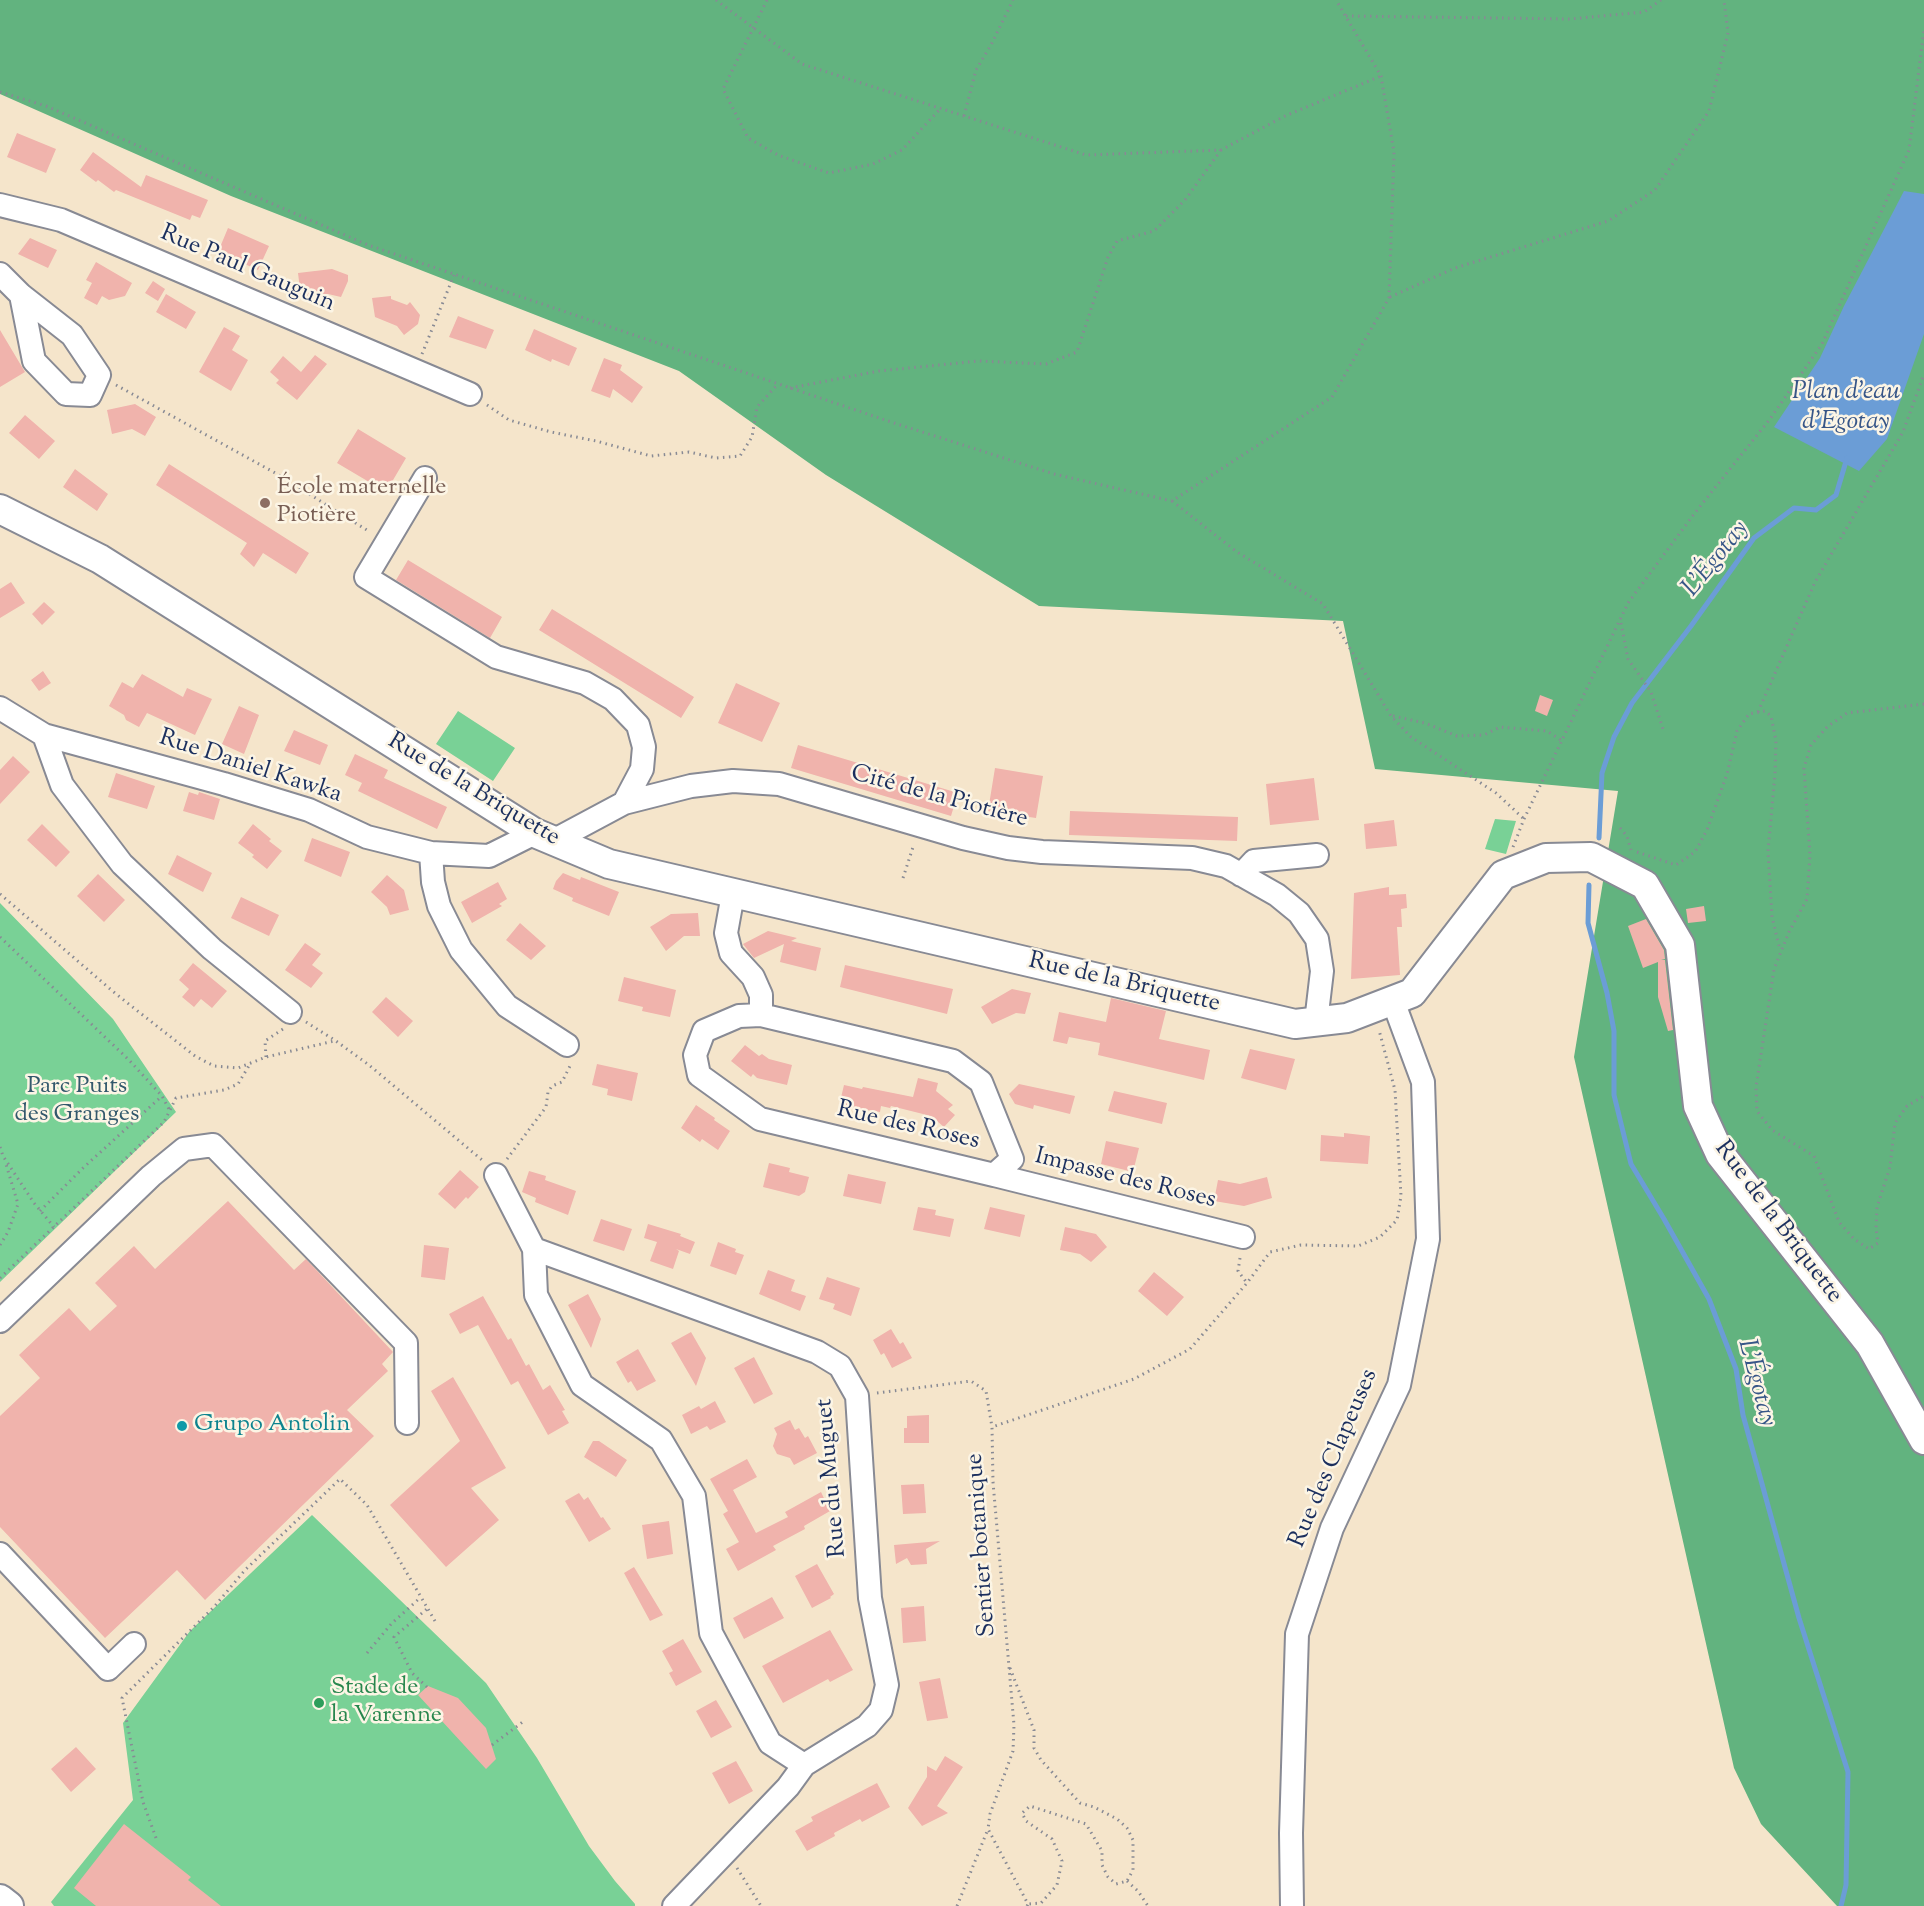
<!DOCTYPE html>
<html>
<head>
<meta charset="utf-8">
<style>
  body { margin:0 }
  canvas { display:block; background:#f5e5cb }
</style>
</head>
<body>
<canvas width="1924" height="1906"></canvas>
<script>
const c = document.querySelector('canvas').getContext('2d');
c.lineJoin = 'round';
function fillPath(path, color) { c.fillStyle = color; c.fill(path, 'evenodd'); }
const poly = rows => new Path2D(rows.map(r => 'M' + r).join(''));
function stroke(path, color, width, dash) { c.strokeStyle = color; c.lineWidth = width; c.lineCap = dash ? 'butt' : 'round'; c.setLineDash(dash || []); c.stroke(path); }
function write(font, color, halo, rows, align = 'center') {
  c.font = font + ' "Sorts Mill Goudy",serif'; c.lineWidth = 5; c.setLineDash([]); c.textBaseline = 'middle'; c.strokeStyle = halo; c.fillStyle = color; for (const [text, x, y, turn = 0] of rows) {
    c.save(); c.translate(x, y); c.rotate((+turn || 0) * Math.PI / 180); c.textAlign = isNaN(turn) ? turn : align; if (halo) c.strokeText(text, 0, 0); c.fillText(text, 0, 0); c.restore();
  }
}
fillPath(poly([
  [458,711,515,748,493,781,436,744],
  [1495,819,1516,821,1506,854,1485,849],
  [0,903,113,1019,176,1112,0,1282],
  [312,1515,486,1683,537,1758,589,1846,615,1881,635,1904,635,1906,54,1906,51,1902,133,1800,123,1723,190,1631]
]), '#79d196');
fillPath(poly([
  [0,0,1924,0,1924,1906,1837,1906,1761,1824,1734,1768,1574,1057,1618,791,1375,769,1343,621,1039,606,826,475,679,371,231,196,0,94]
]), '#62b37f');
fillPath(poly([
  [1904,191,1924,194,1924,334,1887,439,1859,471,1774,427,1820,358,1844,306]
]), '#6b9dd6');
stroke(poly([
  [1599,838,1602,773,1614,737,1632,703,1691,626,1754,538,1794,508,1816,510,1836,495,1847,458],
  [1589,885,1588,923,1607,993,1614,1031,1614,1095,1631,1164,1664,1219,1709,1299,1736,1369,1743,1415,1799,1618,1848,1772,1846,1885,1841,1906]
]), '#6b9dd6', 5);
fillPath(poly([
  [17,133,56,149,46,173,7,157],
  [93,152,141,187,146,175,208,200,200,218,192,215,190,220,116,190,114,192,98,180,96,182,80,170],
  [228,228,269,246,258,270,218,252],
  [30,238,57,250,48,268,18,254],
  [96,262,132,283,125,296,109,300,102,296,97,305,84,298,92,283,86,280],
  [332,269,348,275,348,281,341,297,328,294,301,297,298,273],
  [153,281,165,289,158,301,145,293],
  [166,294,196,312,186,329,156,312],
  [391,296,391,299,407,305,410,302,420,315,418,324,404,335,397,326,375,317,372,298],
  [458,316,494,330,486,349,449,337],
  [224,327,240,336,232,350,248,360,231,391,199,372],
  [534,329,577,348,569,366,552,359,551,362,525,350],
  [0,330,25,372,0,387],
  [315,355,327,364,297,400,276,383,279,380,270,372,283,356,301,372],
  [604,358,622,365,620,370,643,387,632,403,613,389,610,398,591,391],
  [135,404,156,417,145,436,132,429,112,434,107,410],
  [25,415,55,441,39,459,9,433],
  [358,429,406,458,386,492,337,463],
  [169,464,309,553,296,574,263,553,254,567,240,554,247,543,156,485],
  [75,469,108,494,97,511,63,487],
  [408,560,502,617,490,638,396,580],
  [11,582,25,603,0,618,0,589],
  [44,602,55,612,42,625,32,614],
  [552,609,694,697,681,718,539,630],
  [43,671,51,683,39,691,31,680],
  [142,674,183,697,187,688,212,699,195,735,147,713,139,727,126,720,124,715,109,706,122,682,133,688],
  [736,683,780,703,762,742,718,723],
  [1540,695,1553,700,1547,716,1535,711],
  [239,706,259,715,244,754,222,744],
  [294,730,328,745,320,765,284,751],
  [798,745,958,793,951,816,791,768],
  [355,754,388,770,384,778,447,807,437,829,358,791,362,783,345,775],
  [13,756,30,772,0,804,0,770],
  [995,768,1043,776,1036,818,988,811],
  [116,773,155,786,147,809,108,797],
  [1314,778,1319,820,1270,825,1266,784],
  [189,792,198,795,199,792,220,799,214,820,183,811],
  [1070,811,1238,817,1237,841,1069,835],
  [1394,820,1397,846,1366,849,1364,824],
  [42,824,70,852,56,867,27,840],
  [253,824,271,839,269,841,282,851,267,869,252,857,254,855,238,843],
  [312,838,350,852,341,877,304,861],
  [177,855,212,873,203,892,168,874],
  [563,873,580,880,581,877,619,892,609,916,572,901,573,898,553,889,556,881],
  [98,874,125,900,104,922,77,896],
  [387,875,404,890,409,910,390,915,387,907,371,892],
  [498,882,507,899,499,904,502,906,472,923,461,902],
  [1389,887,1389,895,1406,894,1407,908,1401,909,1402,927,1397,927,1400,975,1351,979,1354,893],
  [241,897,279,915,269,936,231,918],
  [1704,906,1706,921,1688,923,1686,909],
  [698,913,700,936,684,936,666,951,650,927,671,914],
  [1646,919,1664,950,1665,959,1661,960,1665,960,1673,1030,1668,1031,1658,997,1658,962,1643,968,1628,926],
  [520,923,546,946,531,960,506,940],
  [768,931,797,938,791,941,821,948,816,971,780,962,784,944,754,958,743,944],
  [305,943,321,954,312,965,323,973,311,988,285,970],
  [193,963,227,991,212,1008,201,999,194,1007,182,997,189,989,179,980],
  [845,965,953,989,947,1014,840,987],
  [624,977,676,990,670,1017,642,1011,643,1007,618,1001],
  [1012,989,1031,993,1025,1014,1016,1013,992,1024,981,1007],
  [386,997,413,1021,398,1037,372,1012],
  [1111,998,1166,1011,1159,1039,1210,1050,1204,1080,1098,1055,1100,1043,1069,1037,1067,1044,1053,1041,1059,1012,1106,1022],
  [745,1045,759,1056,762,1054,769,1059,792,1065,787,1085,757,1078,753,1074,751,1077,731,1061],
  [1250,1049,1295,1059,1286,1090,1241,1078],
  [597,1064,638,1073,632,1101,607,1095,608,1089,592,1085],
  [918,1078,938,1083,936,1091,953,1105,948,1109,955,1115,944,1127,931,1116,891,1106,890,1108,881,1106,880,1112,839,1106,844,1085,862,1089,863,1087,913,1097],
  [1019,1084,1075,1096,1070,1114,1034,1105,1033,1109,1015,1104,1009,1094],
  [1114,1091,1167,1103,1162,1124,1108,1111],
  [696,1105,715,1118,714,1120,730,1131,718,1150,702,1139,700,1142,681,1128],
  [1344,1133,1370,1136,1368,1164,1320,1161,1321,1135,1344,1137],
  [1106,1141,1139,1148,1133,1172,1101,1164],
  [769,1163,790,1168,789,1172,809,1177,805,1192,799,1196,763,1187],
  [460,1170,479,1187,468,1199,466,1197,455,1209,438,1194],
  [529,1171,546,1176,545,1180,576,1191,568,1215,535,1202,536,1198,522,1192],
  [848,1174,886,1182,881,1204,843,1196],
  [1267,1177,1272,1198,1244,1206,1214,1201,1218,1180,1240,1184],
  [228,1201,294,1270,306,1259,393,1352,382,1364,388,1371,347,1410,374,1436,205,1600,177,1570,105,1638,0,1527,0,1416,40,1378,19,1355,37,1338,69,1308,90,1331,117,1306,95,1283,134,1246,155,1269],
  [918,1207,936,1210,935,1215,954,1219,950,1237,913,1230],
  [990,1207,1025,1215,1020,1237,984,1229],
  [601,1219,632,1229,624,1251,593,1241],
  [648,1224,681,1234,680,1236,695,1242,690,1254,676,1249,679,1251,673,1269,650,1261,657,1242,644,1238],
  [1065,1227,1096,1234,1107,1247,1091,1262,1080,1254,1060,1250],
  [718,1242,736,1249,735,1252,744,1255,736,1275,710,1266],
  [424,1245,449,1248,445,1280,421,1277],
  [768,1270,795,1280,791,1291,806,1296,800,1311,759,1294],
  [1154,1272,1184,1297,1167,1316,1138,1291],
  [827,1277,860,1288,851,1316,833,1309,835,1304,819,1299],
  [588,1294,601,1319,591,1348,568,1305],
  [483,1296,508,1340,511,1338,526,1366,529,1364,543,1390,550,1385,565,1410,562,1411,569,1423,548,1435,518,1381,511,1385,478,1325,460,1334,449,1314],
  [891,1329,900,1344,903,1342,912,1358,892,1368,884,1353,881,1355,873,1340],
  [691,1332,706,1358,696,1386,671,1343],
  [638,1349,656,1381,637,1391,631,1381,628,1383,616,1362],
  [754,1357,773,1394,754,1404,734,1368],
  [453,1377,506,1468,471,1488,499,1520,446,1567,390,1505,460,1441,431,1391],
  [715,1401,726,1422,710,1430,707,1426,691,1434,682,1415,699,1406,701,1409],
  [929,1415,929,1443,904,1443,904,1428,907,1428,907,1416],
  [790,1420,795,1430,799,1428,805,1438,808,1436,817,1453,794,1465,790,1458,777,1454,773,1446,777,1434,774,1428],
  [593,1441,599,1441,627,1460,616,1477,584,1457],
  [747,1459,757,1477,733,1490,756,1533,788,1517,785,1512,821,1492,830,1511,804,1526,805,1529,773,1546,776,1550,738,1571,726,1549,739,1542,723,1514,728,1511,710,1479],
  [924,1484,926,1513,903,1514,901,1485],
  [579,1493,584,1500,588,1497,601,1518,603,1517,611,1529,589,1542,565,1501],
  [669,1521,673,1554,647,1559,642,1525],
  [940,1541,926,1549,927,1564,911,1565,907,1558,896,1564,894,1545],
  [817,1564,834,1594,830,1597,831,1598,812,1608,795,1576],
  [634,1567,663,1615,650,1621,624,1573],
  [772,1597,784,1618,744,1639,733,1618],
  [924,1606,926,1641,903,1643,901,1608],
  [830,1630,853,1670,830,1682,828,1679,783,1703,762,1666],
  [683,1639,702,1672,676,1686,669,1673,673,1671,662,1651],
  [940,1678,948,1718,927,1721,919,1682],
  [428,1686,458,1698,486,1728,496,1759,486,1769,418,1695],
  [716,1700,732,1727,711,1738,696,1711],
  [76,1747,96,1769,71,1792,51,1769],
  [945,1756,963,1767,937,1806,948,1813,922,1826,908,1808,927,1777,927,1766,936,1771],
  [736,1761,753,1791,729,1804,712,1773],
  [877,1783,890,1807,862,1822,860,1819,834,1833,835,1836,807,1851,795,1831,813,1821,811,1817],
  [124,1824,191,1877,188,1880,221,1906,96,1906,74,1888]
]), '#f0b3ac');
const minor = poly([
  [0,205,61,220,470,394],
  [0,274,21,295,72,335,99,375,90,395,66,394,34,361,21,295],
  [425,478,366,577,496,657,585,683,613,699,638,725,644,747,642,769,624,803,553,841],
  [0,708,44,735],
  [624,803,691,786,733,781,779,784,963,838,1008,848,1042,852,1192,858,1226,866,1277,895,1299,913,1317,939,1322,971,1316,1022],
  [535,833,489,856,431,853,433,882,439,906,461,950,507,1006,567,1045],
  [1241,875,1254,861,1317,855],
  [733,894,726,933,731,953,753,977,761,995,761,1015,953,1061,981,1082,1012,1159,994,1175,760,1119,699,1075,695,1055,704,1031,739,1016,761,1015],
  [290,1012,212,949,122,864,62,785,44,735,224,784,309,810,367,837,431,853],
  [496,1175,534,1249,536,1295,582,1385,661,1440,694,1496,711,1633,770,1743,804,1765],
  [994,1175,1243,1237],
  [534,1249,817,1352,840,1366,857,1396,870,1598,887,1685,881,1710,867,1726,804,1765,788,1787,674,1906],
  [0,1321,151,1176,184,1149,213,1145,406,1343,407,1423],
  [0,1554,108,1669,134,1644],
  [1292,1906,1291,1833,1297,1634,1332,1528,1399,1385,1428,1239,1423,1082,1393,1001]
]);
const major = poly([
  [0,509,100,559,535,833,609,864,1295,1024,1347,1018,1412,993,1503,875,1546,858,1591,857,1645,885,1680,945,1698,1106,1720,1154,1870,1344,1924,1440],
  [0,1899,9,1906]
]);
stroke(minor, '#888a94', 26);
stroke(major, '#888a94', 32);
stroke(poly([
  [716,0,802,64,1086,155,1221,150,1285,116,1381,76],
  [767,0,723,89,748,138,778,155,829,173,873,164,902,150,941,108],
  [1346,16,1570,19,1644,12,1661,0],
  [0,92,46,106,368,245,894,423,1054,474,1172,501,1332,397,1389,298,1394,152,1381,76,1336,0],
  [964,116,976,70,991,45,1013,0],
  [1390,297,1455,268,1608,221,1655,190,1709,111,1728,33,1724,0],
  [422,354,454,275],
  [116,385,277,474,370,532],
  [790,388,879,371,979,361,1046,364,1077,352,1108,257,1117,241,1154,231,1185,200,1221,150],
  [487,405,509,420,551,432,596,441,651,456,689,452,716,458,740,456,752,437,757,407,777,385],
  [1172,501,1237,552,1323,604,1391,716,1411,737,1496,793,1524,819],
  [1621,623,1628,659,1651,692,1664,732],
  [1924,704,1847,713,1827,727,1811,745,1804,768,1810,855,1807,899,1789,932,1774,969,1756,1087,1757,1111,1772,1130,1814,1156,1839,1222,1854,1239,1869,1249,1878,1243,1876,1228,1877,1207,1890,1167,1895,1123,1907,1106,1924,1096],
  [1758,712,1815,582,1903,432,1924,374],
  [1393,716,1425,723,1457,736,1484,735,1500,727,1547,731,1561,740],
  [1620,828,1627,836,1631,850],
  [1513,847,1524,819,1628,603,1694,514,1770,419,1822,344,1909,150,1924,29],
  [1637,852,1676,865,1695,852,1707,830,1727,774,1737,731,1749,714,1765,711,1771,716,1776,741,1775,774,1768,851,1772,917,1780,950],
  [903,878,914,844],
  [0,894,116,994,195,1056,214,1066,238,1068,266,1057,334,1041],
  [0,937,129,1060,162,1096,169,1109],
  [306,1022,336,1041,369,1065,482,1160],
  [266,1057,265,1041,283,1029],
  [0,1147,3,1156,34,1203,54,1227],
  [507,1159,546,1107,548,1092,552,1086,562,1082,570,1066],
  [40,1211,83,1168,162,1096],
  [0,1245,8,1232,18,1204,5,1161],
  [1240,1258,1238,1271,1247,1283],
  [0,1278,164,1122,176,1098,224,1090,238,1084,250,1064],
  [877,1393,971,1381,986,1391,992,1427],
  [367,1653,392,1623,421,1597],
  [1010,1668,1034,1730,1034,1748,1041,1760,1080,1803,1094,1807,1117,1819,1127,1828,1133,1840,1133,1870,1127,1881,1116,1884,1108,1877,1102,1865,1102,1851,1086,1824,1030,1806,1022,1813,1026,1821,1052,1839,1062,1861,1057,1885,1041,1903,1028,1904],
  [427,1687,412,1673,394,1637,428,1608],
  [492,1745,524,1721],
  [156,1838,143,1802,122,1698,214,1607,245,1570,340,1479,367,1505,435,1621],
  [737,1868,761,1906],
  [1127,1881,1138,1891,1148,1906],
  [957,1906,988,1829],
  [1027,1906,1028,1904,988,1829,990,1814,1013,1751,1014,1725,993,1482,992,1427,1134,1379,1190,1349,1247,1283,1270,1252,1301,1245,1358,1246,1380,1237,1397,1220,1401,1196,1395,1090,1379,1030]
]), '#888a94', 3, [1.5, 4.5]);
stroke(minor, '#fff', 22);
stroke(major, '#fff', 28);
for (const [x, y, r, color] of [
  [265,503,6,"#8d6e63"],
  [182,1426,6,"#0f9aa8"],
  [319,1703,6,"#2e9e5b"]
]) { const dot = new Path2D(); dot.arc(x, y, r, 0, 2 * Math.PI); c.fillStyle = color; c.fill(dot); stroke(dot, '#fcf5e5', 2); }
write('24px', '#1b2f5e', '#fcf5e5', [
  ["Rue Paul Gauguin",247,270,23],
  ["Rue Daniel Kawka",250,768,18],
  ["Rue de la Briquette",473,791,31],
  ["Cité de la Piotière",939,798,15],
  ["Rue de la Briquette",1124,984,13],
  ["Rue des Roses",908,1127,13],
  ["Impasse des Roses",1125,1180,14],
  ["Rue de la Briquette",1777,1223,53],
  ["Rue des Clapeuses",1335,1459,-67],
  ["Rue du Muguet",833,1478,-95],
  ["Sentier botanique",983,1545,-94]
]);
write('24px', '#785e54', '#fcf5e5', [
  ["École maternelle",277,489],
  ["Piotière",277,517]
], 'left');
write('24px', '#32586c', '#fcf5e5', [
  ["Parc Puits",77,1088],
  ["des Granges",77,1116]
]);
write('24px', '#0d838f', '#fcf5e5', [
  ["Grupo Antolin",194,1426]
], 'left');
write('24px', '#27864d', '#fcf5e5', [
  ["Stade de",331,1689],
  ["la Varenne",331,1717]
], 'left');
write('italic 26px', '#375688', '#fcf5e5', [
  ["Plan d'eau",1846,394],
  ["d'Egotay",1846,424],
  ["L'Égotay",1717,560,-51],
  ["L'Égotay",1755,1383,75]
]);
</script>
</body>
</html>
